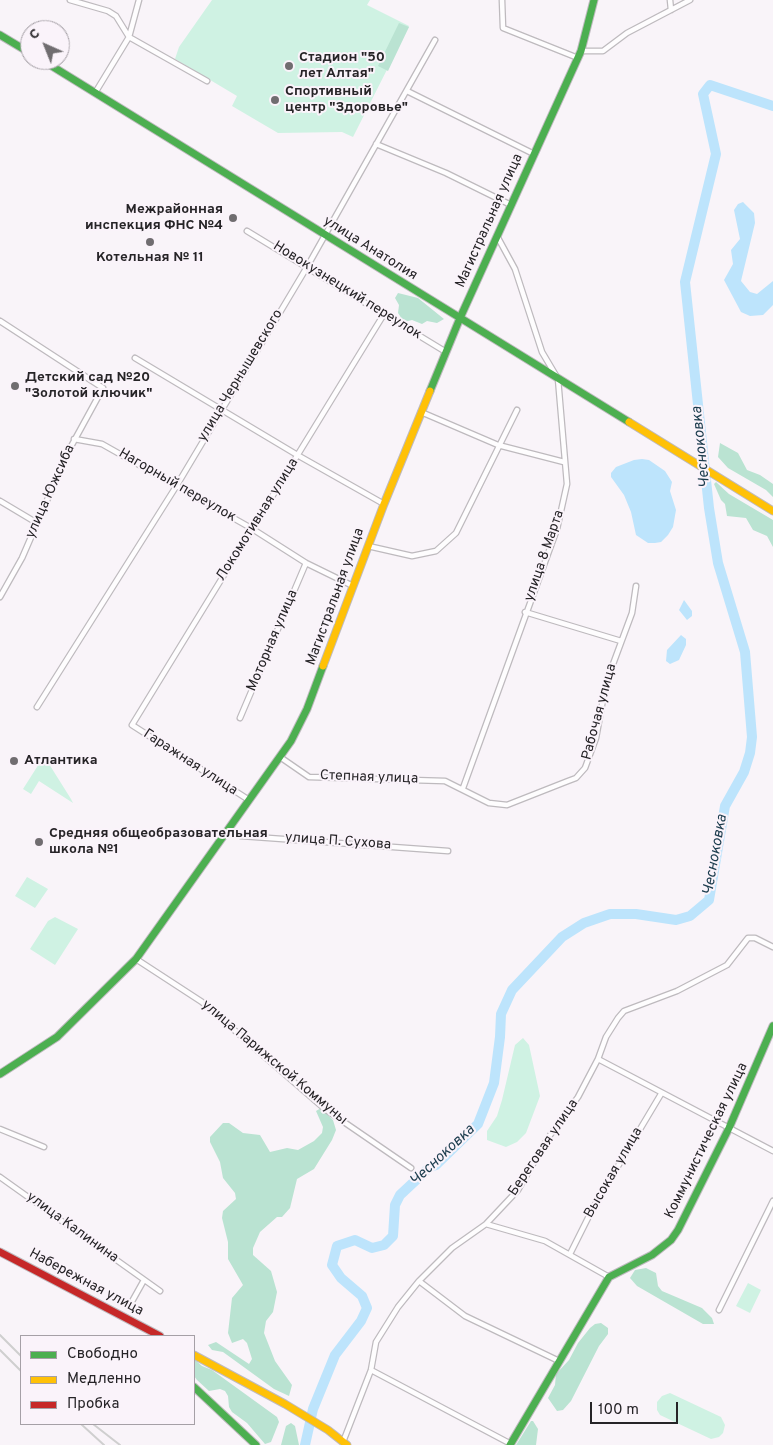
<!DOCTYPE html>
<html>
<head>
<meta charset="utf-8">
<style>
  body { margin:0 }
  #map { position:relative; width:773px; height:1445px; overflow:hidden; background:#f9f4f9; font-family:Overpass,sans-serif }
  canvas { display:block }
  .legend { position:absolute; left:20px; top:1335px; width:175px; height:90px; box-sizing:border-box; background:#faf3fa; border:1px solid #a5a0a6; margin:0; padding:6px 9px; list-style:none; font-size:15px; color:#262427 }
  .legend li { display:flex; align-items:center; gap:10px; height:25px }
  .legend b { width:25px; border:1px solid #a5a0a6 }
  .north { position:absolute; left:20px; top:20px; width:50px; height:50px; box-sizing:border-box; background:#faf3fa; border:1px solid #a5a0a6; border-radius:50%; rotate:316deg; font-size:14px; font-weight:700; line-height:20px; text-align:center; color:#262427 }
  .north::after { content:''; display:block; margin:auto; width:18px; height:22px; background:#706d70; clip-path:polygon(50% 0,100% 100%,50% 72%,0 100%) }
  .scale { position:absolute; left:590px; top:1402px; width:88px; height:22px; box-sizing:border-box; border:2px solid #262427; border-top:0; padding-left:6px; font-size:15px; line-height:18px; white-space:nowrap; color:#262427; -webkit-text-stroke:4px #faf3fa; paint-order:stroke }
</style>
</head>
<body>
<div id="map">
<canvas width="773" height="1445"></canvas>
<ul class="legend">
<li><b style="height:6px;background:#4caf50"></b>Свободно</li>
<li><b style="height:6px;background:#ffc107"></b>Медленно</li>
<li><b style="height:6px;background:#c62828"></b>Пробка</li>
</ul>
<div class="north">С</div>
<div class="scale">100 m</div>
</div>
<script>
const c = document.querySelector('canvas').getContext('2d');
c.lineJoin = 'round';
function fillPath(path, color) { c.fillStyle = color; c.fill(path, 'evenodd'); }
const poly = rows => new Path2D(rows.map(r => 'M' + r).join(''));
function stroke(path, color, width, dash) { c.strokeStyle = color; c.lineWidth = width; c.lineCap = dash ? 'butt' : 'round'; c.setLineDash(dash || []); c.stroke(path); }
function write(font, color, halo, rows, align = 'center') {
  c.font = font + ' Overpass,sans-serif'; c.lineWidth = 4; c.setLineDash([]); c.textBaseline = 'middle'; c.strokeStyle = halo; c.fillStyle = color; for (const [text, x, y, turn = 0] of rows) {
    c.save(); c.translate(x, y); c.rotate((+turn || 0) * Math.PI / 180); c.textAlign = isNaN(turn) ? turn : align; if (halo) c.strokeText(text, 0, 0); c.fillText(text, 0, 0); c.restore();
  }
}
fillPath(poly([
  [212,0,370,0,367,5,409,26,353,137,342,132,278,133,232,106,237,96,175,59,179,47],
  [44,756,71,799,73,803,39,781,31,794,23,789],
  [27,877,48,889,35,908,15,896],
  [55,917,78,929,55,965,30,949,48,921],
  [523,1038,529,1045,540,1096,526,1133,517,1142,506,1147,487,1140,487,1131,497,1116,502,1100,515,1045],
  [748,1283,761,1290,750,1313,736,1306],
  [670,1393,721,1417,725,1425,723,1433,719,1437,711,1439,660,1415,657,1410,657,1402,662,1396]
]), '#cff2e3');
fillPath(poly([
  [399,23,409,27,388,71,378,66],
  [398,293,418,298,444,319,437,323,427,321,422,324,412,320,404,322,398,313,399,305,395,298],
  [720,443,738,453,747,470,760,475,773,484,773,497,766,490,728,468,718,457],
  [716,482,729,494,773,520,773,547,767,536,753,530,746,518,727,516,725,504,721,500,714,484],
  [321,1108,333,1120,336,1130,332,1140,314,1169,297,1179,290,1208,282,1217,277,1217,260,1232,253,1248,253,1255,271,1271,277,1292,273,1312,266,1321,264,1333,275,1361,292,1385,289,1396,274,1389,223,1352,212,1350,208,1345,216,1342,249,1364,252,1359,247,1343,243,1339,232,1343,228,1333,232,1298,243,1285,228,1259,228,1242,222,1218,223,1211,236,1199,235,1193,223,1178,220,1162,210,1142,210,1137,223,1123,229,1123,243,1133,260,1135,270,1152,287,1148,298,1150,314,1141,322,1133,323,1127,316,1111],
  [646,1268,656,1273,658,1286,662,1291,702,1308,712,1318,714,1324,703,1324,637,1286,630,1278,635,1270],
  [601,1323,608,1328,608,1334,599,1346,571,1401,563,1410,557,1411,548,1398,555,1385,556,1374,569,1360,578,1343,590,1328,595,1324],
  [194,1359,202,1366,212,1370,277,1417,279,1422,271,1442,265,1444,247,1423,232,1412,229,1407,228,1396,225,1391,220,1389,209,1391,197,1380,194,1376],
  [531,1421,533,1421,538,1429,536,1445,516,1445],
  [291,1423,295,1426,299,1445,281,1445,286,1426]
]), '#bae3d2');
fillPath(poly([
  [743,202,754,213,755,223,741,281,750,292,757,294,773,281,773,305,763,315,750,316,741,312,724,280,733,264,731,250,740,239,734,210,738,204],
  [642,459,649,460,665,471,672,482,670,491,676,510,673,527,668,535,661,542,655,543,648,543,636,535,631,512,624,495,611,477,611,473,616,467,634,460],
  [684,600,692,611,692,616,687,620,679,610],
  [681,635,686,639,686,645,679,660,670,664,666,661,667,650]
]), '#bde4fc');
stroke(poly([
  [305,1445,313,1409,335,1355,361,1321,367,1308,362,1296,341,1278,332,1265,337,1246,355,1240,372,1248,384,1245,393,1236,395,1205,400,1195,430,1167,436,1165,478,1124,494,1083,500,1037,501,1014,512,990,562,937,584,923,610,914,636,914,676,920,690,916,709,900,725,806,744,772,750,753,752,737,745,652,718,563,709,508,685,282,716,154,703,94,710,85,773,106]
]), '#bde4fc', 10);
const street = poly([
  [70,0,108,11,116,16,129,37,207,81],
  [502,0,503,28,578,58],
  [670,0,671,10],
  [581,51,603,51,627,33,690,0],
  [407,91,534,154],
  [95,93,129,37,139,0],
  [376,144,446,173,511,205],
  [247,231,446,352],
  [0,321,103,388,68,452,22,558,0,597],
  [135,358,299,456,384,504],
  [421,412,498,445,564,462],
  [74,439,102,444,251,528,306,563,353,586],
  [0,501,37,523],
  [368,546,412,556,436,551,456,533,517,410],
  [525,612,621,641],
  [37,707,177,485,307,267,435,40],
  [240,718,306,563],
  [280,757,309,777,445,781,489,803,507,805,568,781,576,778,585,768,596,738,606,683,632,613,636,586],
  [463,788,557,529,567,484,558,379,542,352,515,269,497,236],
  [249,800,132,725,384,314],
  [229,830,241,836,448,851],
  [136,959,202,1002,325,1109,411,1168],
  [598,1059,773,1151],
  [0,1129,44,1147],
  [0,1177,160,1291],
  [486,1224,545,1241,609,1277],
  [570,1254,593,1208,661,1094],
  [419,1281,465,1316,559,1361],
  [130,1305,144,1280],
  [719,1310,773,1201],
  [371,1370,511,1444],
  [343,1442,371,1370,376,1342,398,1307,419,1281,452,1248,486,1224,518,1190,548,1138,578,1097,598,1059,606,1037,618,1018,624,1011,677,991,727,965,748,938,755,938,773,947]
]);
const fast = poly([
  [0,35,30,53],
  [42,60,629,422],
  [430,391,460,318,581,51,594,0],
  [0,1074,57,1037,136,959,291,741,307,709,323,666],
  [194,1387,256,1445],
  [510,1445,609,1277,652,1255,671,1240,678,1230,729,1128,773,1026]
]);
const slow = poly([
  [629,422,773,511],
  [323,666,384,504,430,391],
  [194,1355,285,1404,328,1430,347,1445]
]);
const jam = poly([
  [0,1252,160,1336]
]);
stroke(street, '#bebabe', 7);
stroke(fast, '#bebabe', 9);
stroke(slow, '#bebabe', 9);
stroke(jam, '#bebabe', 9);
stroke(street, '#fefdfe', 4.5);
stroke(fast, '#4caf50', 7);
stroke(slow, '#ffc107', 7);
stroke(jam, '#c62828', 7);
stroke(poly([
  [0,1335,21,1356],
  [0,1350,21,1371],
  [81,1424,104,1445],
  [93,1424,120,1445]
]), '#cfcfcf', 2);
for (const [x, y, r, color] of [
  [289,66,5,"#706d70"],
  [275,100,5,"#706d70"],
  [233,218,5,"#706d70"],
  [150,242,5,"#706d70"],
  [15,386,5,"#706d70"],
  [14,761,5,"#706d70"],
  [39,842,5,"#706d70"]
]) { const dot = new Path2D(); dot.arc(x, y, r, 0, 2 * Math.PI); c.fillStyle = color; c.fill(dot); stroke(dot, '#faf3fa', 2); }
write('bold 14px', '#262427', '#faf3fa', [
  ["Стадион \"50",299,58],
  ["лет Алтая\"",299,74],
  ["Спортивный",285,92],
  ["центр \"Здоровье\"",285,108],
  ["Межрайонная",223,210,"right"],
  ["инспекция ФНС №4",223,226,"right"],
  ["Котельная № 11",150,258,"center"],
  ["Детский сад №20",25,378],
  ["\"Золотой ключик\"",25,394],
  ["Атлантика",24,761],
  ["Средняя общеобразовательная",49,834],
  ["школа №1",49,850]
], 'left');
write('14px', '#262427', '#faf3fa', [
  ["Магистральная улица",490,221,-66],
  ["улица Анатолия",370,249,32],
  ["Новокузнецкий переулок",347,291,32],
  ["улица Чернышевского",241,376,-59],
  ["Нагорный переулок",177,486,30],
  ["улица Южсиба",51,492,-66],
  ["Локомотивная улица",258,520,-58],
  ["улица 8 Марта",545,556,-71],
  ["Магистральная улица",336,597,-70],
  ["Моторная улица",273,641,-67],
  ["Рабочая улица",600,712,-75],
  ["Гаражная улица",190,763,33],
  ["Степная улица",369,778,2],
  ["улица П. Сухова",338,842,4],
  ["улица Парижской Коммуны",274,1063,40],
  ["Коммунистическая улица",707,1141,-64],
  ["Береговая улица",544,1148,-56],
  ["Высокая улица",614,1173,-60],
  ["улица Калинина",72,1228,36],
  ["Набережная улица",86,1283,28]
]);
write('italic 15px', '#1b3c4d', '#faf3fa', [
  ["Чесноковка",702,447,-96],
  ["Чесноковка",716,855,-80],
  ["Чесноковка",443,1156,-43]
]);
</script>
</body>
</html>
